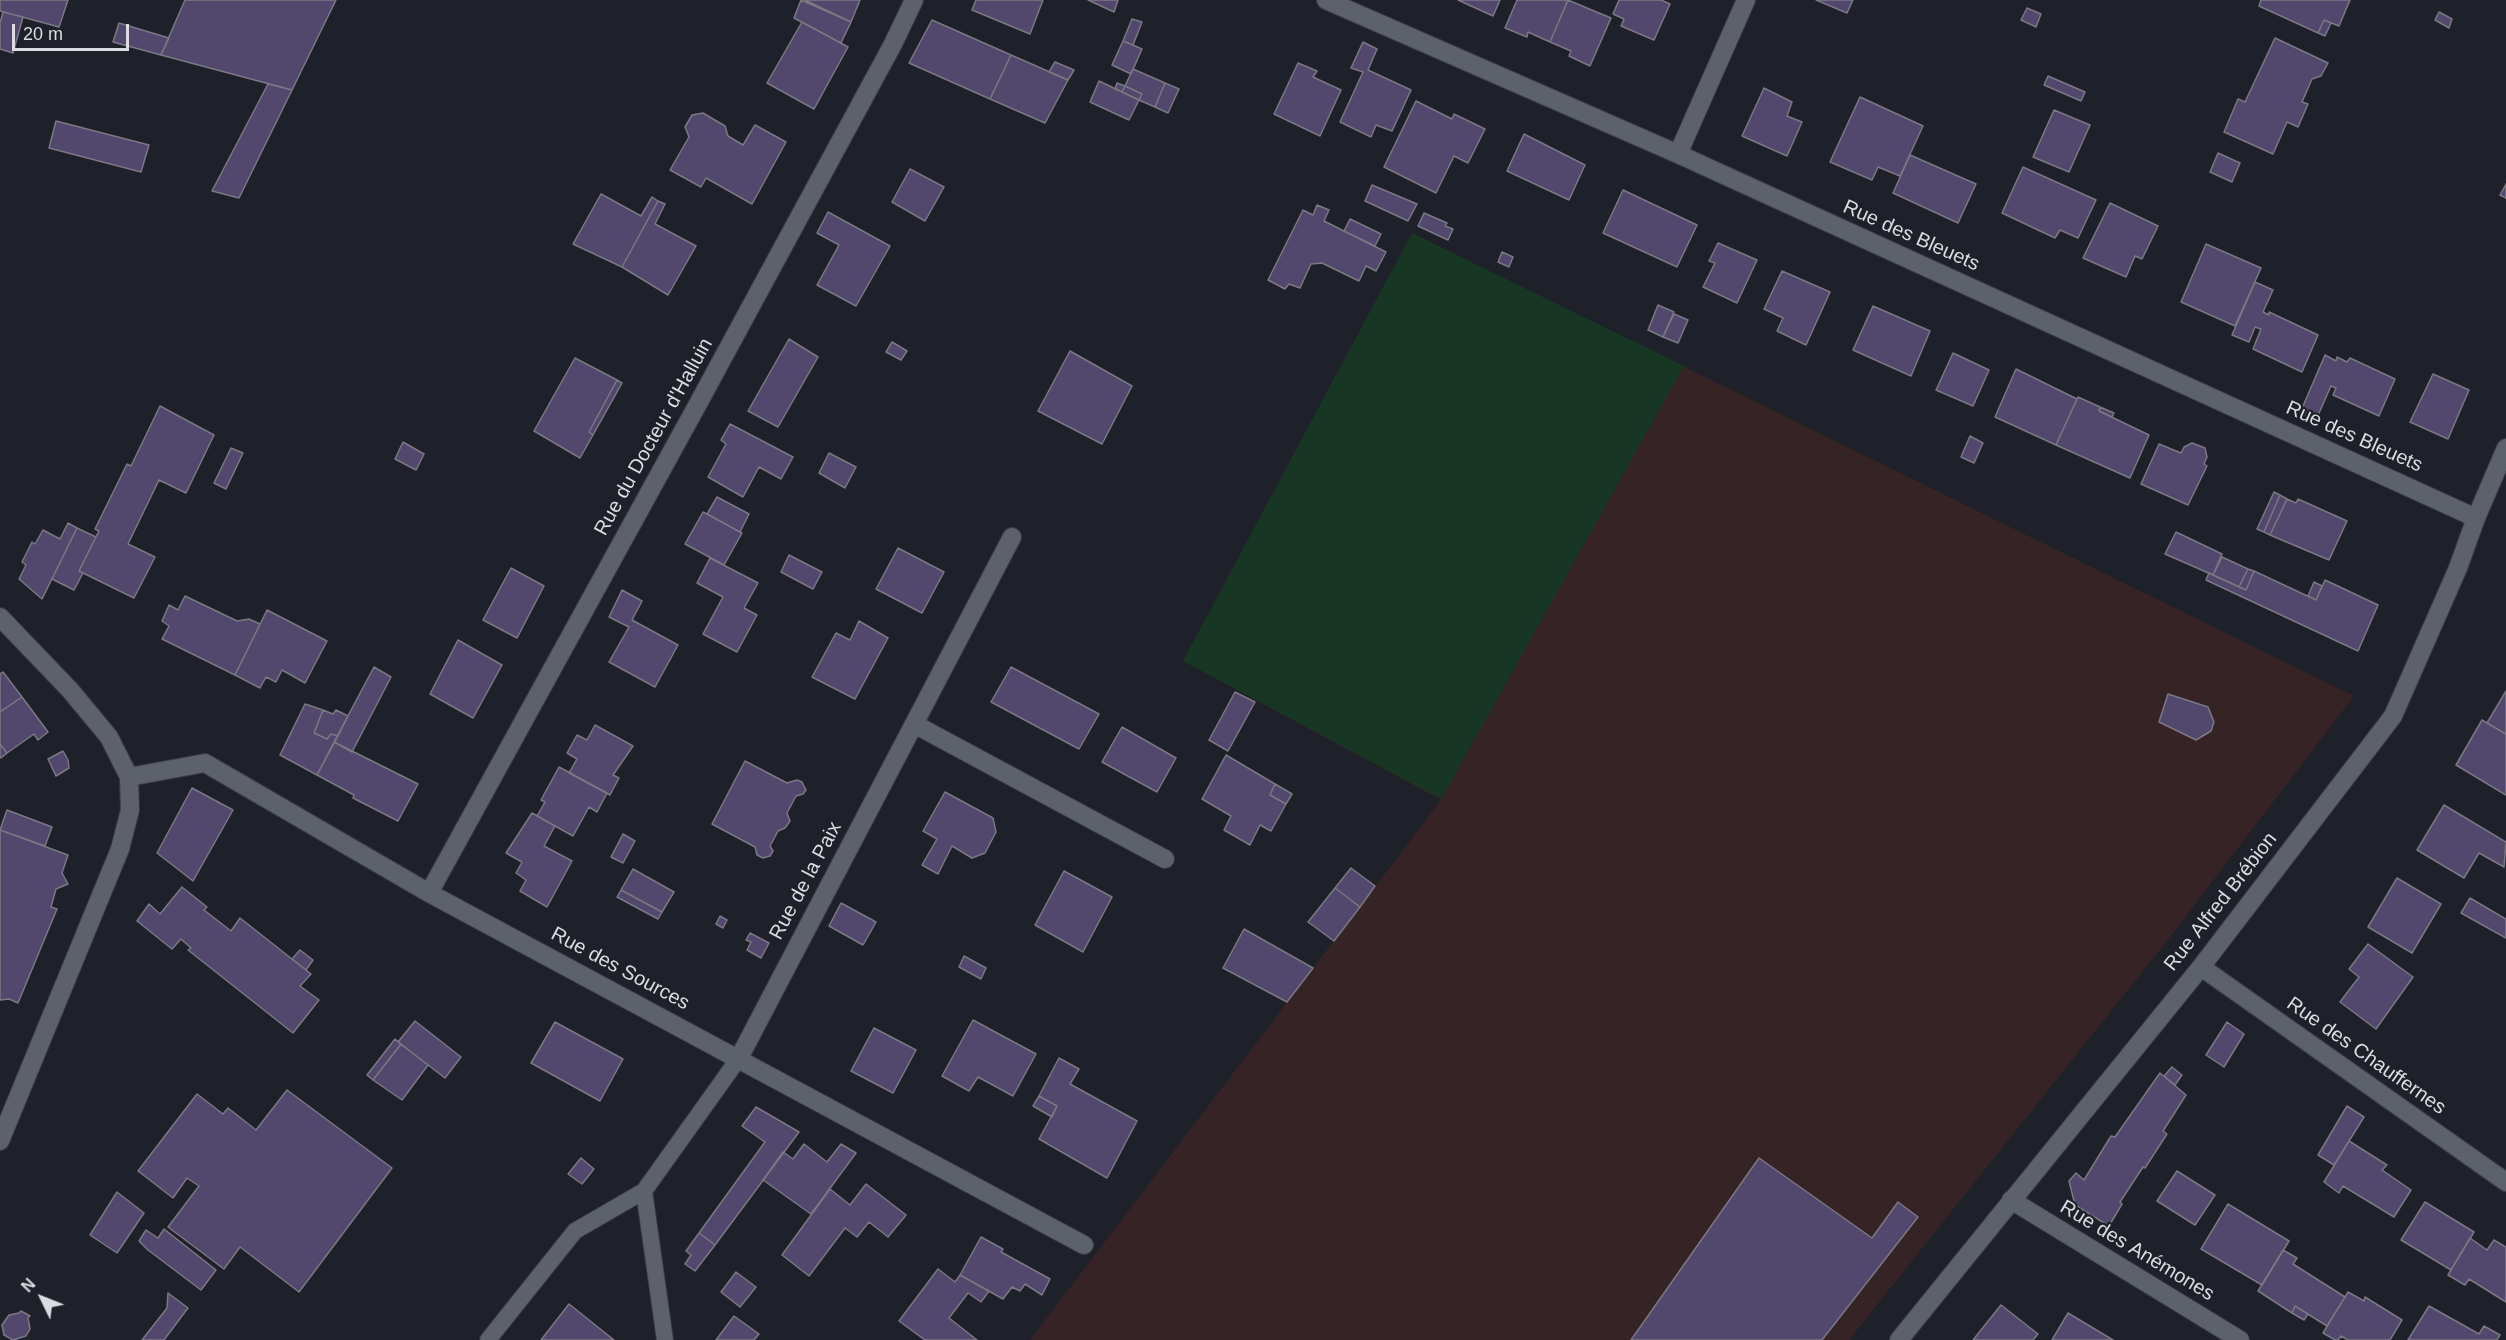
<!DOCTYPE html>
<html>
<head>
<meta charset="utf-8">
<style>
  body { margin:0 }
  #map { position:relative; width:2506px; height:1340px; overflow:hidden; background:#1e2129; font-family:Helvetica,sans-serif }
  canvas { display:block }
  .north { position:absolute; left:12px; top:1268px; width:60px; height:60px; -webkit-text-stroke:4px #1e2129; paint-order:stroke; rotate:313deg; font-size:16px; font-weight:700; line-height:24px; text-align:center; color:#dadce2 }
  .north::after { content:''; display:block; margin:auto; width:21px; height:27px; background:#dadce2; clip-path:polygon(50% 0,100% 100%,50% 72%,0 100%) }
  .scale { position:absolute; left:12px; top:24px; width:117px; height:27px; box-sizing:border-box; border:3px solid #dadce2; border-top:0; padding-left:8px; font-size:18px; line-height:21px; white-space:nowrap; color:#dadce2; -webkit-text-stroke:4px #1e2129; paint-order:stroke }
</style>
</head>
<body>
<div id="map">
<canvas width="2506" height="1340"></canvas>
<div class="north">N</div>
<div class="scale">20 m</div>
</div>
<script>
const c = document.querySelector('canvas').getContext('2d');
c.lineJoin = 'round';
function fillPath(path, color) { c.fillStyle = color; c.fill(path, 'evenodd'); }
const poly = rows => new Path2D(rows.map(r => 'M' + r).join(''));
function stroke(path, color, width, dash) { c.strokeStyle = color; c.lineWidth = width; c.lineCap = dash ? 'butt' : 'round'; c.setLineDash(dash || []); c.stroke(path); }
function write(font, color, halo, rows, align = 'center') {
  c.font = font + ' Helvetica,sans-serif'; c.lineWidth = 4.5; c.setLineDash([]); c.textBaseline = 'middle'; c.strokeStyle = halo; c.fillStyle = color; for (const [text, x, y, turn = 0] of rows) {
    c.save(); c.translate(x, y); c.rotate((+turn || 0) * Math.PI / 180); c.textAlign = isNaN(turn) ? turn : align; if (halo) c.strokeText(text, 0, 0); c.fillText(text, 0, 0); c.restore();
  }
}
fillPath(poly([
  [1412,233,2354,696,2167,941,1849,1340,1030,1340,1441,800,1183,661]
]), '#362325');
fillPath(poly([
  [1412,233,1684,366,1441,799,1183,661]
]), '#183624');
const building = poly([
  [0,0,68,0,59,27,0,11,0,0],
  [185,0,336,0,292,90,161,55,185,0],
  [801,0,851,22,841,43,794,18,801,0],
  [805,0,860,0,851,22,805,0],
  [976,0,1043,0,1030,34,972,10,976,0],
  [1088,0,1118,0,1114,12,1088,0],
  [1458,0,1500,0,1493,16,1458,0],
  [1517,0,1568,0,1550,42,1528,32,1527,37,1505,28,1517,0],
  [1568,0,1611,18,1590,66,1569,56,1571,51,1550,42,1568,0],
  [1619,0,1661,0,1670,4,1654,40,1621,26,1624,19,1613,14,1619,0],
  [1816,0,1853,0,1847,13,1816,0],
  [2261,0,2350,0,2339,26,2324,20,2318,33,2259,6,2261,0],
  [2027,8,2041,14,2036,27,2021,20,2027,8],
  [3,12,23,17,13,53,0,49,0,23,3,12],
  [2439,12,2452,19,2449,28,2435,20,2439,12],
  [1132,19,1142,22,1133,45,1123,41,1132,19],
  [932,20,1011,55,990,99,909,63,932,20],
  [2324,20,2331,23,2325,36,2318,33,2324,20],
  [802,22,848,47,814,109,767,83,802,22],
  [119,23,169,38,161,55,113,42,119,23],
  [2275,38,2328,63,2321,76,2312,79,2302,102,2308,104,2298,127,2287,122,2273,154,2224,132,2238,99,2245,102,2275,38],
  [1123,41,1142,49,1131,74,1112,65,1123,41],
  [1363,42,1377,49,1368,70,1411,90,1392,131,1376,125,1371,137,1340,122,1363,72,1351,68,1363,42],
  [1011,55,1068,80,1045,123,990,99,1011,55],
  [1055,62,1074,70,1068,80,1049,72,1055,62],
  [1298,63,1317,71,1313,77,1341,90,1320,136,1274,114,1298,63],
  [1133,69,1165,83,1155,107,1139,100,1142,94,1125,86,1133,69],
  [2048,76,2085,92,2081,101,2044,85,2048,76],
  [1099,81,1139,100,1129,120,1090,102,1099,81],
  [1117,83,1125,86,1122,92,1115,89,1117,83],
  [1165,83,1179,89,1168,113,1155,107,1165,83],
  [268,84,292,90,239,198,212,191,268,84],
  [1125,86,1142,94,1139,100,1122,92,1125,86],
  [1764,88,1792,102,1787,116,1802,122,1787,156,1742,136,1764,88],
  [1860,97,1923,126,1900,176,1878,167,1872,180,1830,162,1860,97],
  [1416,101,1452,119,1454,114,1485,129,1468,163,1454,156,1436,193,1384,167,1416,101],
  [2054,110,2090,125,2069,172,2033,157,2054,110],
  [703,113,725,126,728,136,743,145,755,125,786,142,752,204,706,178,701,187,670,170,689,137,685,127,692,115,703,113],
  [56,121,149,145,141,172,49,148,56,121],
  [1524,134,1585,165,1569,200,1507,171,1524,134],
  [2218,153,2240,163,2232,182,2210,172,2218,153],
  [1910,155,1976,184,1958,223,1893,193,1910,155],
  [2023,167,2096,200,2078,238,2060,230,2055,238,2002,213,2023,167],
  [910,169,944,187,925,221,892,202,910,169],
  [2506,184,2506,198,2500,195,2506,184],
  [1372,185,1417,204,1408,221,1365,201,1372,185],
  [1623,190,1697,225,1677,267,1603,233,1623,190],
  [601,194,641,216,652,197,658,201,622,267,573,244,601,194],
  [658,201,665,204,655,224,696,246,668,295,622,267,658,201],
  [2110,203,2158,226,2142,259,2135,256,2126,277,2083,258,2110,203],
  [1317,205,1329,210,1324,221,1386,252,1376,271,1366,266,1359,281,1322,263,1311,264,1300,288,1289,284,1285,289,1268,280,1303,210,1313,215,1317,205],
  [828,212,890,246,856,306,817,285,839,245,817,233,828,212],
  [1424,213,1447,223,1445,226,1453,229,1448,240,1418,226,1424,213],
  [1350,219,1381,234,1375,246,1344,231,1350,219],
  [1718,243,1757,260,1737,303,1703,287,1715,263,1709,261,1718,243],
  [2206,244,2261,268,2235,326,2181,302,2206,244],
  [1502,252,1513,257,1509,267,1498,262,1502,252],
  [1782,271,1830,292,1806,345,1777,331,1783,318,1764,309,1782,271],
  [2255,282,2273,290,2263,312,2269,315,2269,312,2318,335,2302,372,2253,349,2261,329,2255,327,2249,342,2232,335,2255,282],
  [1658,305,1674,312,1663,337,1648,330,1658,305],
  [1873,306,1930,331,1911,376,1853,350,1873,306],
  [1674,314,1688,320,1678,343,1663,337,1674,314],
  [789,339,818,357,778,427,748,411,789,339],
  [892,342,907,351,901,360,886,352,892,342],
  [1070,351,1132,386,1102,444,1038,411,1070,351],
  [1953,353,1989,370,1973,406,1936,390,1953,353],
  [2325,355,2336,361,2337,357,2347,362,2350,358,2395,379,2379,416,2333,395,2336,388,2331,386,2316,420,2300,413,2325,355],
  [575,358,617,380,589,432,593,435,580,458,534,431,575,358],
  [2016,369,2077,399,2056,445,1995,417,2016,369],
  [2433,374,2469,390,2448,439,2410,422,2433,374],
  [617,380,622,383,593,435,589,432,617,380],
  [2078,397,2100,407,2099,411,2149,435,2130,478,2056,445,2078,397],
  [160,406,214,435,186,493,159,480,128,544,155,557,134,598,79,571,99,531,95,529,127,464,131,466,160,406],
  [2100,407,2114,413,2112,417,2099,411,2100,407],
  [730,424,793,457,781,479,759,467,743,497,708,477,726,444,721,440,730,424],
  [1970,436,1983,443,1974,463,1961,457,1970,436],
  [403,442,424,454,416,470,395,459,403,442],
  [2192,443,2205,448,2207,457,2204,464,2207,466,2188,505,2141,484,2159,444,2181,453,2184,447,2192,443],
  [231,448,243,453,226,489,214,483,231,448],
  [829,453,856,467,845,488,819,473,829,453],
  [2274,492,2280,495,2264,532,2257,529,2274,492],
  [2280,495,2287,499,2270,535,2264,532,2280,495],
  [717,497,749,514,740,532,707,514,717,497],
  [2287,499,2296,503,2298,499,2347,521,2329,560,2270,535,2287,499],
  [703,512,742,533,724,565,685,544,703,512],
  [68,523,77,528,42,599,19,579,26,565,22,562,32,542,35,544,43,530,60,539,68,523],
  [77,528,96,537,79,571,83,573,74,590,52,579,77,528],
  [2176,532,2222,554,2213,575,2165,554,2176,532],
  [898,548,944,572,922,613,876,589,898,548],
  [789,555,822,572,813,589,781,572,789,555],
  [2222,557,2248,569,2239,587,2213,575,2222,557],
  [710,558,758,583,744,608,757,615,737,652,703,634,723,597,697,583,710,558],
  [511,568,544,586,517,638,483,620,511,568],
  [2248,569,2254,571,2246,590,2239,587,2248,569],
  [2254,571,2316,600,2325,580,2378,605,2358,651,2206,580,2209,573,2246,590,2254,571],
  [2314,582,2322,586,2316,600,2308,596,2314,582],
  [622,590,642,601,632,620,678,645,655,687,609,662,629,627,609,617,622,590],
  [185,596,237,621,249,619,260,624,235,675,162,639,169,626,162,621,169,605,178,610,185,596],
  [267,610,327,641,305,683,282,670,276,682,266,677,260,688,235,675,267,610],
  [859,621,888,638,855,699,812,677,836,633,850,640,859,621],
  [458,640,502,665,473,718,430,694,458,640],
  [374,667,391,677,352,752,334,742,374,667],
  [1011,667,1099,714,1079,749,991,702,1011,667],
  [3,672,22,697,0,712,0,674,3,672],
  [2506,691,2506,734,2487,723,2506,691],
  [1235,692,1255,702,1228,751,1209,740,1235,692],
  [2168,694,2208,707,2214,722,2211,731,2196,740,2159,722,2168,694],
  [22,697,48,732,38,740,34,734,7,753,0,744,0,712,22,697],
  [305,704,323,710,314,733,327,739,331,734,338,736,317,775,280,755,305,704],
  [323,710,333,714,336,710,348,716,338,736,331,734,327,739,314,733,323,710],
  [2482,720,2506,734,2506,795,2456,765,2482,720],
  [595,725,633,746,613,775,619,778,610,795,569,773,577,759,567,753,577,735,587,740,595,725],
  [1122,727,1176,758,1157,792,1102,762,1122,727],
  [334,742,418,784,398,821,353,798,354,795,317,775,334,742],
  [0,744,7,753,1,758,0,757,0,744],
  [63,751,68,760,69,768,56,776,48,759,63,751],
  [1226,755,1275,784,1270,795,1286,804,1271,831,1260,825,1250,845,1224,830,1231,816,1202,799,1226,755],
  [745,761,787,783,797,780,802,782,806,790,803,794,796,796,787,813,790,821,785,828,778,831,770,846,773,851,770,856,763,858,757,855,755,847,712,824,745,761],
  [559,767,607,793,597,812,589,807,573,836,537,816,545,802,541,800,559,767],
  [1275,784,1292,794,1286,804,1270,795,1275,784],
  [192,788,233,810,193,881,157,853,192,788],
  [945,792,993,818,996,832,985,853,972,858,952,846,938,874,922,865,937,839,923,831,945,792],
  [2444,805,2506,842,2504,867,2479,853,2464,878,2417,850,2444,805],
  [7,810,52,827,45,846,0,830,7,810],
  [532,813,555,826,544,846,572,861,547,907,520,891,526,880,516,873,522,862,506,853,532,813],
  [0,830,68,855,62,873,68,884,56,889,51,907,57,909,18,1003,9,999,0,1000,0,830],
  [623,834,635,841,623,863,611,857,623,834],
  [1351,868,1375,886,1360,907,1335,888,1351,868],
  [633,869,674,892,662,912,621,890,633,869],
  [1064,871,1112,897,1083,952,1035,925,1064,871],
  [2397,878,2441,904,2412,953,2368,927,2397,878],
  [182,887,207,907,204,910,231,931,240,918,311,974,300,986,319,1000,293,1033,188,950,191,948,181,939,172,949,137,921,149,904,160,914,182,887],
  [1335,888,1360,907,1334,941,1308,922,1335,888],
  [621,890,662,912,658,919,617,897,621,890],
  [2470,898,2506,919,2506,938,2461,913,2470,898],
  [841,903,876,922,863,945,829,926,841,903],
  [720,916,727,920,723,928,716,924,720,916],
  [1244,929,1313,968,1287,1002,1223,968,1244,929],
  [750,933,769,943,761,958,747,950,751,942,746,940,750,933],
  [2368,944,2413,977,2376,1029,2340,1002,2359,977,2349,969,2368,944],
  [300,950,313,960,306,970,292,959,300,950],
  [964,956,986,968,981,979,959,967,964,956],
  [973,1020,1036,1054,1013,1096,978,1077,969,1091,942,1076,973,1020],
  [415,1021,461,1057,445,1078,398,1042,415,1021],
  [555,1022,623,1059,600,1101,531,1063,555,1022],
  [2227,1022,2244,1034,2224,1067,2206,1055,2227,1022],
  [874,1028,916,1050,893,1093,851,1071,874,1028],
  [395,1039,401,1044,373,1080,367,1075,395,1039],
  [401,1044,428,1065,402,1100,373,1080,401,1044],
  [1059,1058,1079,1069,1070,1084,1137,1121,1107,1178,1039,1139,1057,1106,1039,1096,1059,1058],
  [2172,1067,2182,1075,2175,1085,2164,1076,2172,1067],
  [2160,1073,2186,1095,2163,1131,2167,1134,2145,1168,2143,1167,2120,1202,2122,1204,2109,1226,2075,1205,2069,1181,2076,1173,2084,1180,2111,1136,2115,1137,2160,1073],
  [287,1090,392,1168,299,1292,240,1247,224,1269,168,1227,199,1186,187,1178,173,1198,138,1171,197,1094,223,1114,228,1108,256,1130,287,1090],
  [1039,1096,1057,1106,1052,1117,1033,1106,1039,1096],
  [2347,1106,2364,1117,2334,1165,2318,1155,2347,1106],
  [756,1107,799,1132,715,1245,699,1233,765,1142,742,1126,756,1107],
  [2349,1141,2387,1165,2382,1170,2411,1190,2394,1217,2343,1186,2339,1193,2324,1182,2349,1141],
  [804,1144,827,1162,841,1144,856,1153,811,1214,763,1180,783,1152,793,1159,804,1144],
  [581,1158,594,1169,582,1184,568,1174,581,1158],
  [1759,1158,1872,1238,1898,1202,1918,1217,1822,1340,1631,1340,1759,1158],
  [2177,1171,2215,1195,2195,1225,2157,1201,2177,1171],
  [866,1184,906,1215,888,1237,869,1222,857,1237,845,1228,809,1276,782,1255,830,1189,850,1205,866,1184],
  [117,1192,144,1213,117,1253,90,1235,117,1192],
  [2425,1202,2474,1232,2451,1270,2401,1240,2425,1202],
  [2228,1204,2289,1241,2262,1285,2201,1249,2228,1204],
  [164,1229,216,1270,201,1290,148,1250,139,1241,146,1230,158,1238,164,1229],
  [699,1233,715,1245,695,1271,685,1264,691,1255,686,1251,699,1233],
  [981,1237,1003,1249,1001,1252,1050,1279,1042,1295,1025,1284,1020,1291,1012,1287,1003,1299,960,1275,981,1237],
  [2470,1238,2487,1250,2494,1240,2506,1247,2506,1302,2469,1279,2465,1285,2448,1275,2470,1238],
  [2283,1250,2297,1258,2293,1264,2345,1297,2327,1326,2295,1306,2292,1313,2258,1291,2283,1250],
  [938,1269,955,1282,960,1275,989,1291,981,1302,968,1293,949,1318,977,1340,925,1340,899,1321,938,1269],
  [736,1272,756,1287,740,1307,721,1292,736,1272],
  [2348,1292,2364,1301,2365,1297,2402,1320,2390,1340,2348,1340,2341,1336,2338,1340,2335,1340,2323,1333,2348,1292],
  [168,1293,188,1308,164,1340,142,1340,167,1308,168,1293],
  [569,1304,614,1340,541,1340,569,1304],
  [2001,1305,2038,1334,2033,1340,1973,1340,2001,1305],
  [2295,1306,2308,1314,2304,1320,2292,1313,2295,1306],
  [2429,1306,2479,1334,2484,1326,2500,1335,2497,1340,2408,1340,2429,1306],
  [21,1311,30,1316,28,1318,30,1329,26,1336,13,1340,4,1335,2,1325,9,1315,19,1313,21,1311],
  [2068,1313,2113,1340,2052,1340,2068,1313],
  [734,1316,759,1334,754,1340,716,1340,734,1316]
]);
fillPath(building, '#52476d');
stroke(building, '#7b7883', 1.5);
const service = poly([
  [488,1340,575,1231,644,1191],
  [665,1340,644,1191,739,1058]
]);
const minor = poly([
  [1326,0,1678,154,2476,518],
  [1678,154,1746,0],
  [914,724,1165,859],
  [129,777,205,763,429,893,1084,1245],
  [429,893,699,402,893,44,914,0],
  [2201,967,2506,1182],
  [739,1058,1012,537],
  [2011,1200,2240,1340],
  [1899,1340,2201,967,2393,716,2458,568,2476,518,2506,448]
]);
const tertiary = poly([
  [0,617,70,690,109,737,129,777,130,810,120,849,0,1141]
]);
stroke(service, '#3a3d44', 18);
stroke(minor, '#3a3d44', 20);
stroke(tertiary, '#3a3d44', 20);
stroke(service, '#5d616b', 16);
stroke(minor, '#5d616b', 18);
stroke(tertiary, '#5d616b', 18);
write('20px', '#dadce2', '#1e2129', [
  ["Rue des Bleuets",1911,236,24],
  ["Rue du Docteur d'Halluin",654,437,-61],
  ["Rue des Bleuets",2354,437,24],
  ["Rue de la Paix",806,881,-62],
  ["Rue Alfred Brébion",2221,902,-52],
  ["Rue des Sources",620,969,28],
  ["Rue des Chauffernes",2366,1056,35],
  ["Rue des Anémones",2137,1251,31]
]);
</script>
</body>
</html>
